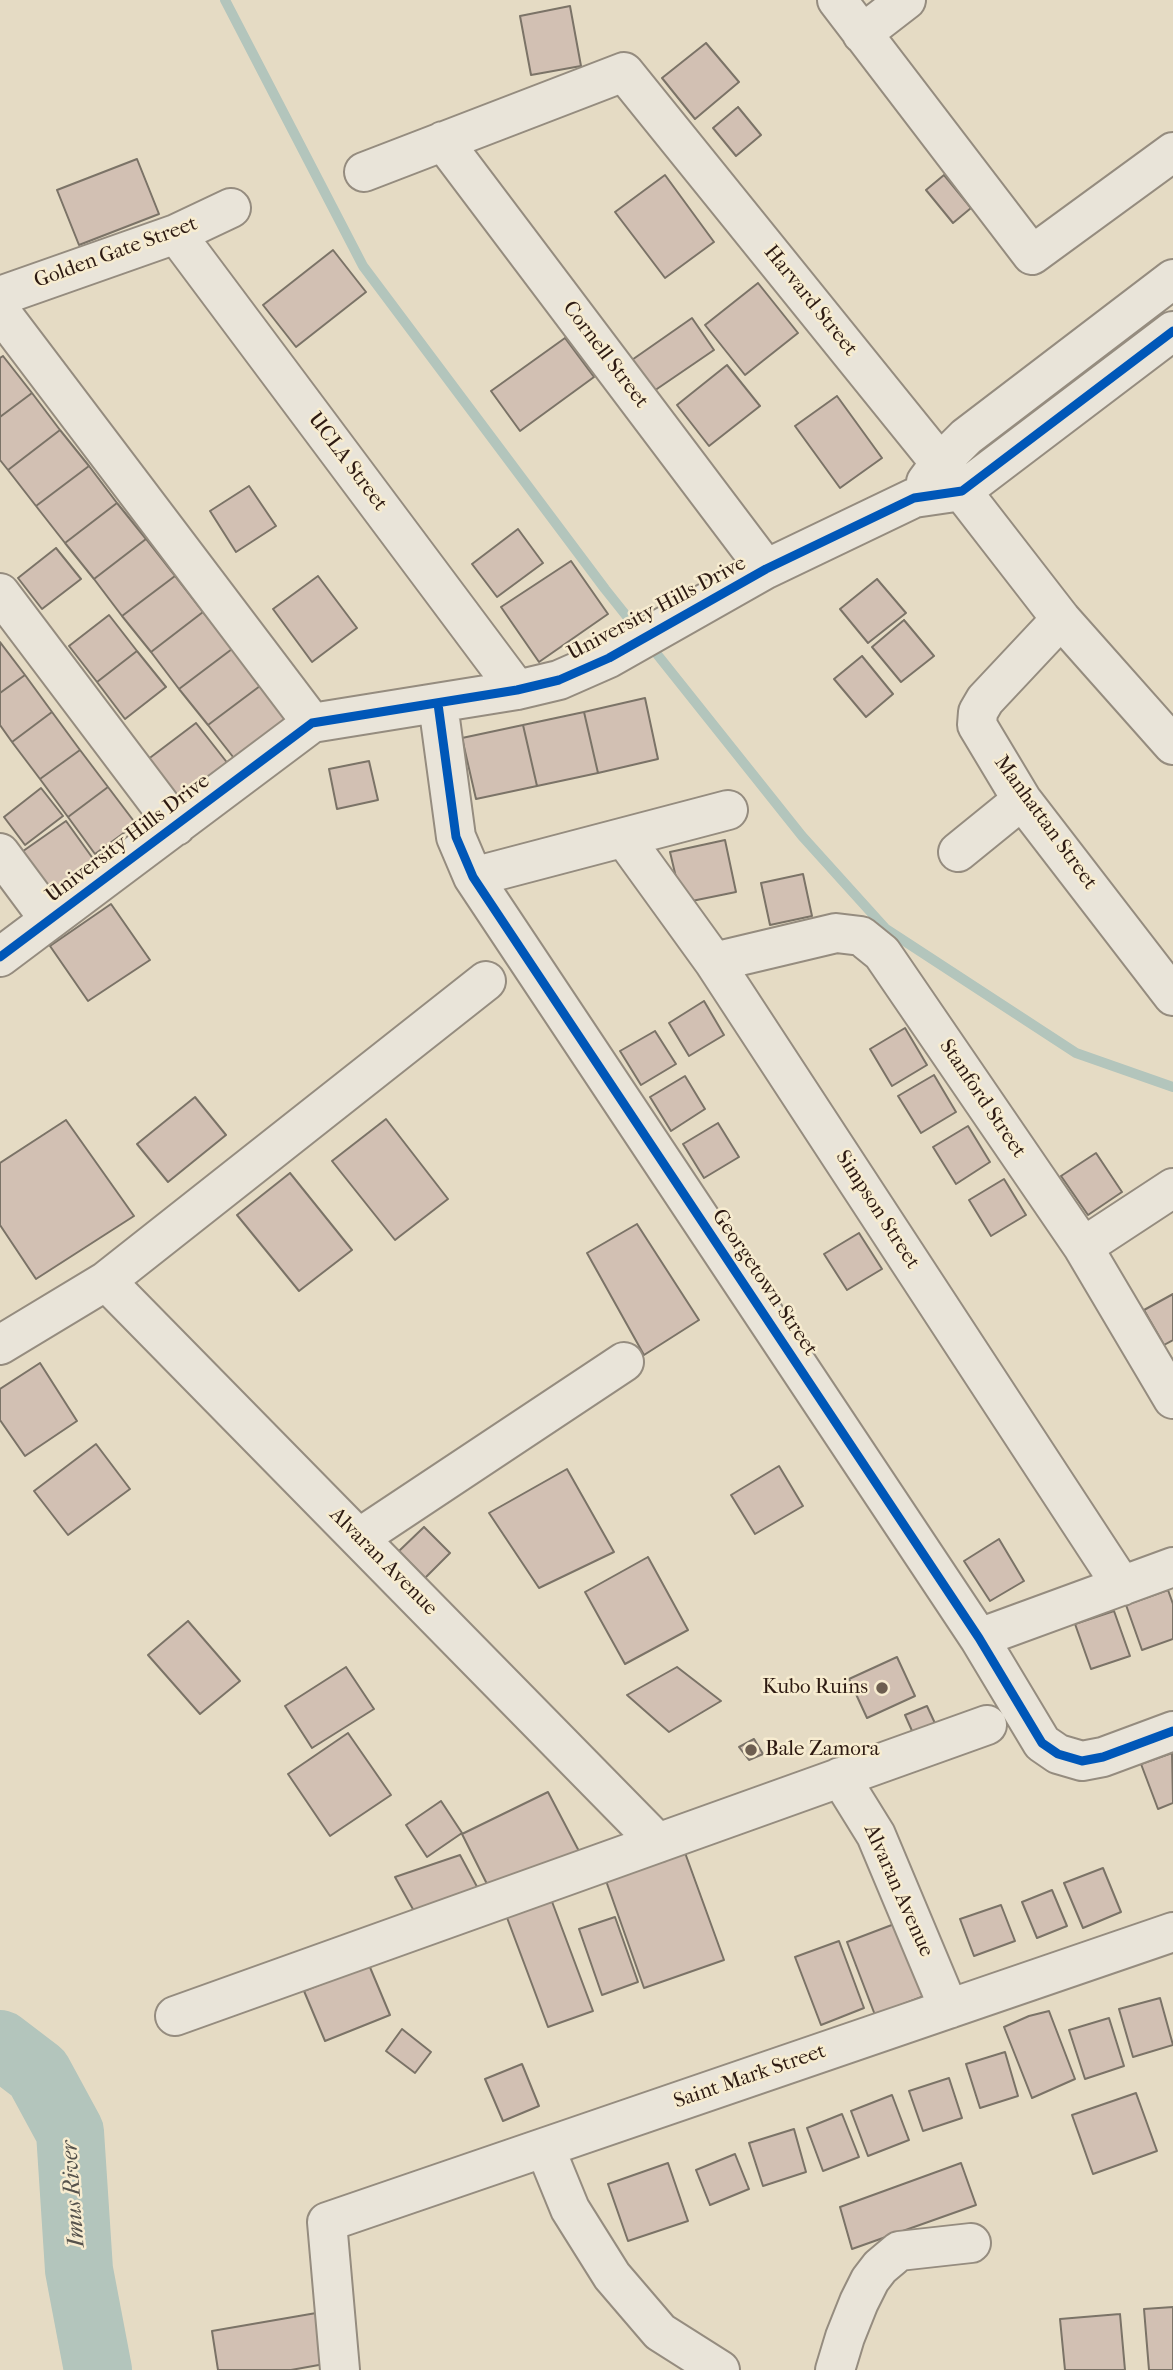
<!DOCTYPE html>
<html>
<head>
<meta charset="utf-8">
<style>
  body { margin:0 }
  canvas { display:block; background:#e5dbc4 }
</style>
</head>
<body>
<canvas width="1173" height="2370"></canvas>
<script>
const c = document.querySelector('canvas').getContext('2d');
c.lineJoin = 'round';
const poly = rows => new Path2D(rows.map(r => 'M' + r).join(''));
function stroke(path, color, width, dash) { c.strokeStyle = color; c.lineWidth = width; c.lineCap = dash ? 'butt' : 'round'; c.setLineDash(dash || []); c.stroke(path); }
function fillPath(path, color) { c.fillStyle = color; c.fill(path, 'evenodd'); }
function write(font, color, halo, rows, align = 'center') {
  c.font = font + ' "IM FELL French Canon",serif'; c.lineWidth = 5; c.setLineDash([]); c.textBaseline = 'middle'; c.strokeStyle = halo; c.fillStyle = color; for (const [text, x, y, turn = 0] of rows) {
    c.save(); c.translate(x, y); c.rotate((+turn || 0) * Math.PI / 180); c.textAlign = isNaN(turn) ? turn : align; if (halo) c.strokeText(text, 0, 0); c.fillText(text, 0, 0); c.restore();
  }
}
stroke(poly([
  [225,0,363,266,605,589,802,836,886,929,1076,1053,1173,1087]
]), '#b3c5bc', 10);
stroke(poly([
  [0,2044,38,2073,70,2132,79,2270,98,2370]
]), '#b3c5bc', 68);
const building = poly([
  [570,6,581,66,531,75,520,16,570,6],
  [706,43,739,82,695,119,662,78,706,43],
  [738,107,761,135,736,156,713,128,738,107],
  [137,159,159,214,79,245,57,190,137,159],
  [665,175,714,242,665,278,615,212,665,175],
  [944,175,971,208,953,223,926,190,944,175],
  [333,250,366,292,296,347,263,305,333,250],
  [758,283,798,333,745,375,705,325,758,283],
  [692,318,714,350,651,393,629,362,692,318],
  [565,338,594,377,520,431,491,391,565,338],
  [3,356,32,393,0,417,0,358,3,356],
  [727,365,760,406,709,446,677,405,727,365],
  [32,393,60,430,8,470,0,460,0,417,32,393],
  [837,396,882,458,840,488,795,426,837,396],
  [60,430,89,466,36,506,8,470,60,430],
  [89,466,117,503,65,543,36,506,89,466],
  [249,486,276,526,236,552,210,511,249,486],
  [117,503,146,539,94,579,65,543,117,503],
  [518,529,543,563,497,597,472,564,518,529],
  [146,539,175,576,122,616,94,579,146,539],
  [56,548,81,579,42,609,18,578,56,548],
  [571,561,608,614,539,662,501,607,571,561],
  [175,576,203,612,151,652,122,616,175,576],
  [318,576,357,628,312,662,273,609,318,576],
  [877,579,906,613,868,643,840,609,877,579],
  [203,612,232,649,179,689,151,652,203,612],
  [109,615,137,651,97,682,69,646,109,615],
  [904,620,934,656,901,682,872,647,904,620],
  [0,642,25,675,0,693,0,642],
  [232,649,260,686,208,725,179,689,232,649],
  [137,651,166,687,125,719,97,682,137,651],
  [862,656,893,694,866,717,834,679,862,656],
  [25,675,52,712,12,742,0,725,0,693,25,675],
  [260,686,289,722,237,762,208,725,260,686],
  [645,698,658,759,598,773,584,712,645,698],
  [52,712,80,750,40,779,12,742,52,712],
  [584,712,598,773,537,786,523,725,584,712],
  [196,723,229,765,180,803,147,760,196,723],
  [523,725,537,786,476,799,462,738,523,725],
  [80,750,108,787,68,817,40,779,80,750],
  [369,761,378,800,337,809,329,769,369,761],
  [108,787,136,824,95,854,68,817,108,787],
  [41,788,63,816,25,845,4,817,41,788],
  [66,821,94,860,44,895,16,856,66,821],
  [725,840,736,892,682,903,670,852,725,840],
  [803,874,812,916,770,925,761,883,803,874],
  [111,904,150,960,88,1001,50,946,111,904],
  [704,1001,724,1035,689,1056,669,1023,704,1001],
  [905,1028,927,1065,892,1086,870,1049,905,1028],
  [655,1031,676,1064,641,1085,620,1051,655,1031],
  [934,1075,956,1112,921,1133,898,1096,934,1075],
  [685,1076,705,1109,671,1131,650,1097,685,1076],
  [195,1097,226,1135,168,1182,137,1144,195,1097],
  [386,1119,448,1199,395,1240,332,1161,386,1119],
  [66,1120,134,1216,36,1279,0,1225,0,1163,66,1120],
  [718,1123,739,1157,704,1178,683,1144,718,1123],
  [968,1126,990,1162,956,1184,933,1147,968,1126],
  [1096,1153,1122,1192,1088,1215,1061,1176,1096,1153],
  [290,1173,352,1250,299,1291,237,1215,290,1173],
  [1004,1179,1026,1215,991,1236,969,1200,1004,1179],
  [637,1224,699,1320,644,1355,587,1253,637,1224],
  [859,1233,882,1269,847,1290,824,1254,859,1233],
  [1173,1294,1173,1340,1164,1345,1144,1310,1173,1294],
  [40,1363,77,1421,25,1456,0,1420,0,1389,40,1363],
  [96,1444,130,1489,68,1535,34,1491,96,1444],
  [779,1466,803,1506,755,1534,731,1495,779,1466],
  [567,1469,614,1552,539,1588,489,1513,567,1469],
  [424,1527,450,1553,425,1578,399,1551,424,1527],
  [999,1539,1024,1581,990,1601,964,1561,999,1539],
  [648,1557,688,1630,625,1664,585,1592,648,1557],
  [1168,1590,1173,1604,1173,1639,1142,1650,1126,1605,1168,1590],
  [1114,1611,1130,1656,1091,1669,1075,1624,1114,1611],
  [188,1621,240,1681,200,1714,148,1655,188,1621],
  [897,1657,915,1696,867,1718,849,1679,897,1657],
  [346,1667,374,1709,312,1748,285,1706,346,1667],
  [677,1667,721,1701,669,1732,627,1695,677,1667],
  [927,1706,939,1732,917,1742,905,1715,927,1706],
  [348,1733,391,1795,330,1836,288,1774,348,1733],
  [754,1739,763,1754,749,1760,739,1747,754,1739],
  [1172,1753,1173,1803,1158,1809,1141,1764,1172,1753],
  [548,1792,581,1855,493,1896,462,1834,548,1792],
  [441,1801,462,1833,427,1857,406,1825,441,1801],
  [684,1850,724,1960,644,1988,605,1878,684,1850],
  [460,1855,482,1896,419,1920,395,1877,460,1855],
  [1103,1868,1121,1912,1083,1928,1064,1883,1103,1868],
  [1052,1890,1067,1926,1037,1938,1022,1902,1052,1890],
  [551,1899,593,2011,548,2027,506,1915,551,1899],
  [1001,1905,1015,1941,974,1956,960,1919,1001,1905],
  [615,1917,638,1982,602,1995,579,1929,615,1917],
  [897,1923,924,1996,875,2015,847,1942,897,1923],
  [839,1941,864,2008,821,2025,795,1957,839,1941],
  [369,1965,390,2015,325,2041,304,1991,369,1965],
  [1160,1998,1173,2045,1133,2057,1119,2009,1160,1998],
  [1049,2011,1075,2079,1032,2098,1004,2027,1029,2016,1049,2011],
  [1109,2018,1124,2066,1085,2079,1069,2030,1109,2018],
  [402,2029,431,2052,415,2073,386,2051,402,2029],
  [1005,2052,1018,2096,980,2108,966,2064,1005,2052],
  [522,2064,539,2106,503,2121,485,2079,522,2064],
  [949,2078,962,2118,923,2131,909,2091,949,2078],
  [1136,2093,1157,2151,1093,2174,1072,2115,1136,2093],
  [892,2095,909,2140,868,2156,851,2111,892,2095],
  [842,2114,859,2157,823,2171,807,2128,842,2114],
  [794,2129,806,2172,763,2186,749,2143,794,2129],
  [735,2154,749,2189,710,2205,696,2170,735,2154],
  [668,2163,688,2221,628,2241,608,2184,668,2163],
  [961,2163,976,2205,852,2249,840,2207,961,2163],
  [1173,2307,1173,2370,1149,2370,1144,2309,1173,2307],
  [322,2312,330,2363,291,2370,218,2370,212,2331,322,2312],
  [1120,2314,1125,2370,1065,2370,1060,2319,1120,2314]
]);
fillPath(building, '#d2c0b3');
stroke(building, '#7b7367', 2);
const minor = poly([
  [837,0,1032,255,1173,152],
  [862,34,906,0],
  [443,141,766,569],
  [364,172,624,72,940,463,1061,619,1173,745],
  [176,234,517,690],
  [0,296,176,234,231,208],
  [0,311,312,723],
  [926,482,940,463,966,437,1173,279],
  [0,593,176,826],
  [1061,619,985,700,978,712,977,725,1022,800,1173,996],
  [438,704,456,837,473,877,979,1638,1042,1743,1058,1754,1082,1761,1103,1757,1173,1731],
  [625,839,714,962,1122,1586],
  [958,852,1022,800],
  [0,853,49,919],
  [473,877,728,810],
  [0,957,312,723,517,690,559,680,609,658,766,569,914,498,962,491,1173,331],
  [714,962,836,933,861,936,882,953,1083,1247,1173,1399],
  [1083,1247,1173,1188],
  [106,1281,658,1843],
  [0,1345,106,1281,486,981],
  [359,1538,624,1362],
  [979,1638,1173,1567],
  [840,1777,876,1835,949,2009],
  [175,2016,987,1725],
  [545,2148,570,2209,612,2276,660,2332,720,2370],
  [340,2370,327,2222,1173,1932],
  [835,2370,845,2337,859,2302,870,2280,880,2267,899,2251,971,2243]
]);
stroke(minor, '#958c7f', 42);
stroke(minor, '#e9e4d9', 38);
stroke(poly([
  [438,704,456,837,473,877,979,1638,1042,1743,1058,1754,1082,1761,1103,1757,1173,1731],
  [0,957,312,723,517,690,559,680,609,658,766,569,914,498,962,491,1173,331]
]), '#0057b8', 9);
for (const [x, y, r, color] of [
  [882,1688,7,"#6d5e50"],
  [751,1750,7,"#6d5e50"]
]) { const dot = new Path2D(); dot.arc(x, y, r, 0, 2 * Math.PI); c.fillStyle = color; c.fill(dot); stroke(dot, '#f7ecd0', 2.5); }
write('21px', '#2d1a12', '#f7ecd0', [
  ["Golden Gate Street",116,253,-20],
  ["Harvard Street",810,301,51],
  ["Cornell Street",605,355,53],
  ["UCLA Street",347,462,53],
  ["University Hills Drive",657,609,-28],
  ["Manhattan Street",1045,823,54],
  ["University Hills Drive",128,839,-37],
  ["Stanford Street",982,1099,56],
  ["Simpson Street",877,1210,57],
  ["Georgetown Street",764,1283,56],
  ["Alvaran Avenue",383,1562,45],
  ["Alvaran Avenue",898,1891,66],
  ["Saint Mark Street",750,2077,-19]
]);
write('21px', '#2d1a12', '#f7ecd0', [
  ["Kubo Ruins",868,1688],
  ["Bale Zamora",765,1750,"left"]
], 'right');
write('italic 23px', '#55524c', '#f7ecd0', [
  ["Imus River",74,2194,-94]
]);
</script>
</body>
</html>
